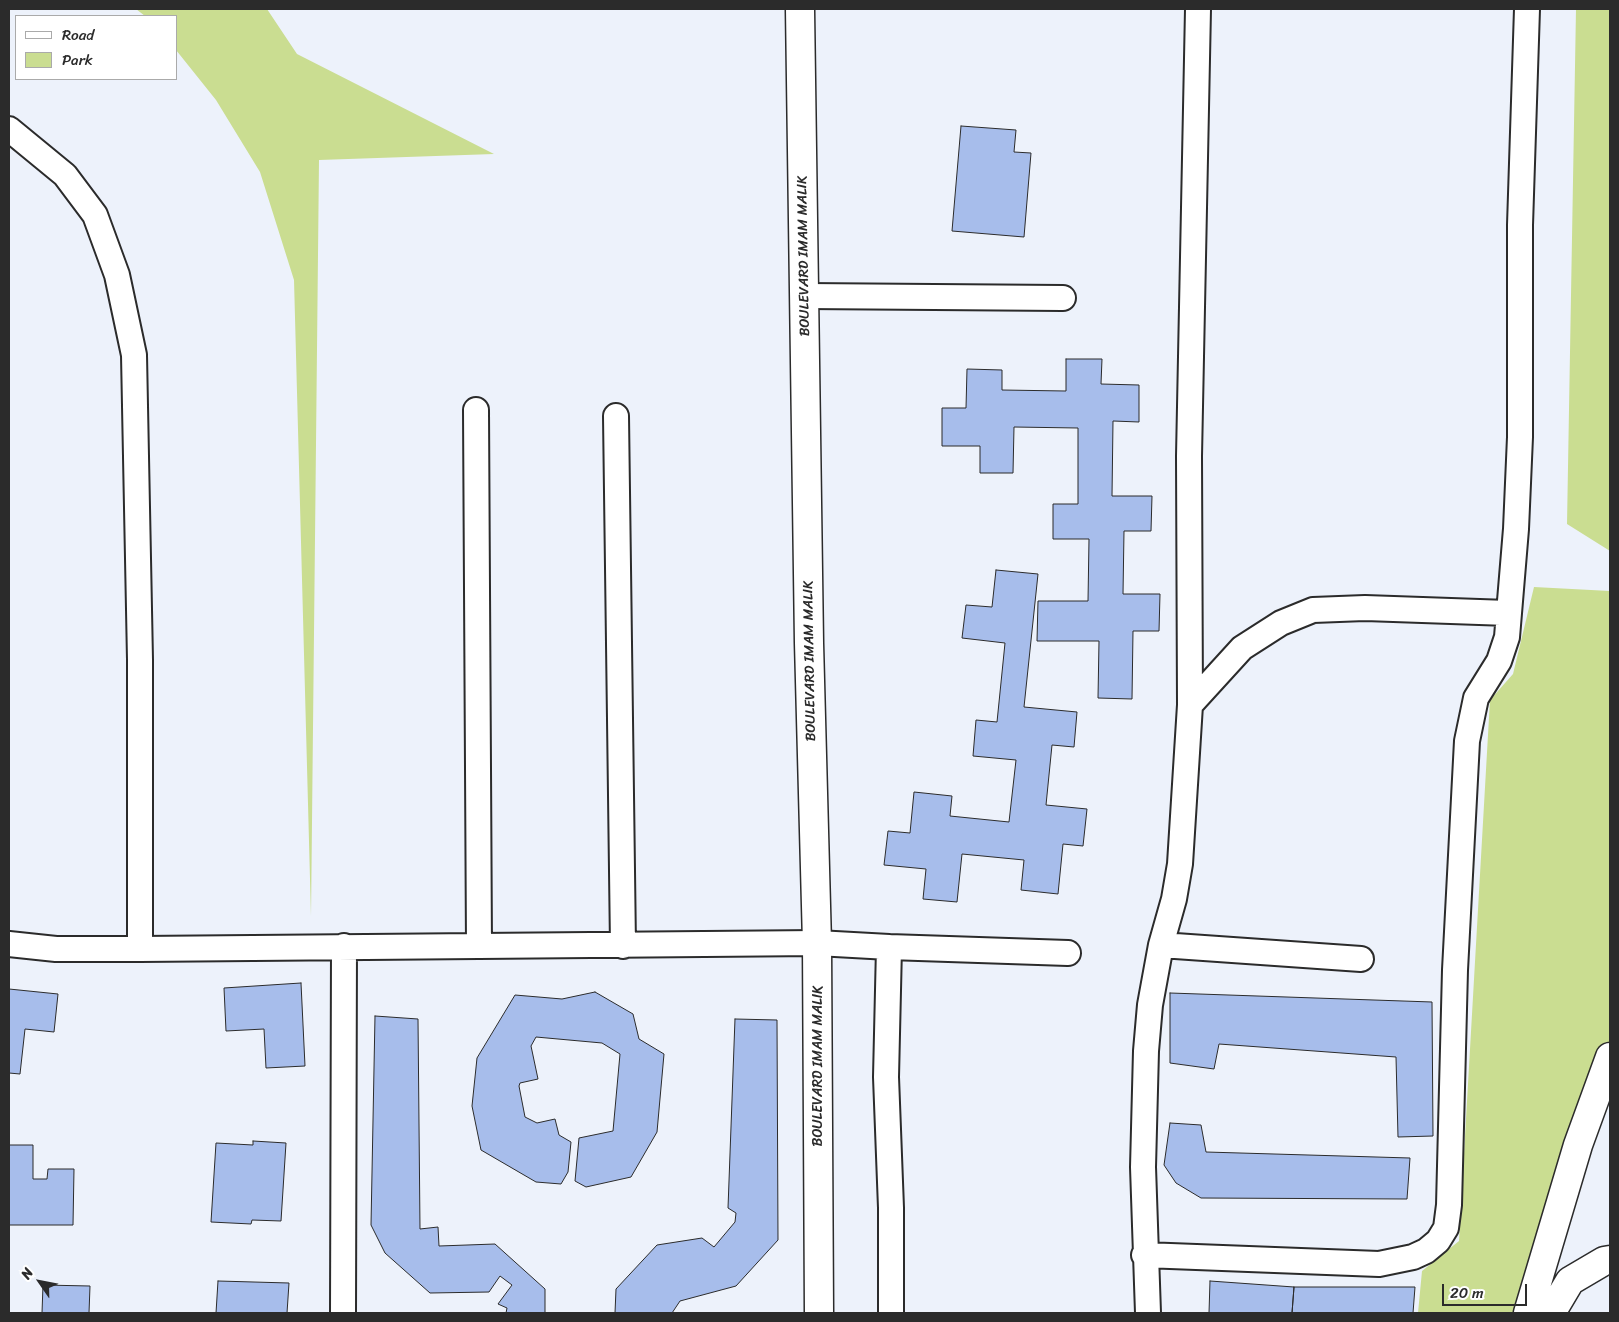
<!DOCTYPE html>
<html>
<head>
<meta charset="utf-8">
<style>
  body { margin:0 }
  #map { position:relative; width:1619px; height:1322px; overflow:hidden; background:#edf2fb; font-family:Sriracha,sans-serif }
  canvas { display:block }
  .frame { position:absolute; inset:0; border:10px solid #2b2b2b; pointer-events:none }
  .legend { position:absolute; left:15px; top:15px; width:162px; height:65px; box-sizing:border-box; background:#fff; border:1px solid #aaa; margin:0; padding:6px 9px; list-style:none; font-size:15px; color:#2b2b2b }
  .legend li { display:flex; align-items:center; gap:10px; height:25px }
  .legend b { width:25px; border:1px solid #aaa }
  .north { position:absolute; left:15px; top:1257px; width:50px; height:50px; -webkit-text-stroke:4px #fff; paint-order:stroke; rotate:303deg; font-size:14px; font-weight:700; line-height:20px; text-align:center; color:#2b2b2b }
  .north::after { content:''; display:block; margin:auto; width:18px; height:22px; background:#2b2b2b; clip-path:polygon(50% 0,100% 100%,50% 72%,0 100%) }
  .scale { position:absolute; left:1442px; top:1284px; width:85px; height:22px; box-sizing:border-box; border:2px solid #2b2b2b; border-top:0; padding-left:6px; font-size:15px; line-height:18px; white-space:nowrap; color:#2b2b2b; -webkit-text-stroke:4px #fff; paint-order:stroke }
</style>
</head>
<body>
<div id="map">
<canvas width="1619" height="1322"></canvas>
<div class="frame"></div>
<ul class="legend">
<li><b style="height:6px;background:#fff"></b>Road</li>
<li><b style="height:14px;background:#cadd91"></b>Park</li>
</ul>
<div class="north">N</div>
<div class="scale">20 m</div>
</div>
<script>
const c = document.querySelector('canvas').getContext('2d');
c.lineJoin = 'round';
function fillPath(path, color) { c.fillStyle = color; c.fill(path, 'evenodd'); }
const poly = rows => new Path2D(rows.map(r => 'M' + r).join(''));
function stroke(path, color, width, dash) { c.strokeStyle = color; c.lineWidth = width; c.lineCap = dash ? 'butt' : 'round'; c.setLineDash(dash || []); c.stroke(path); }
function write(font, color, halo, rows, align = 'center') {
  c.font = font + ' Sriracha,sans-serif'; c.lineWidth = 4; c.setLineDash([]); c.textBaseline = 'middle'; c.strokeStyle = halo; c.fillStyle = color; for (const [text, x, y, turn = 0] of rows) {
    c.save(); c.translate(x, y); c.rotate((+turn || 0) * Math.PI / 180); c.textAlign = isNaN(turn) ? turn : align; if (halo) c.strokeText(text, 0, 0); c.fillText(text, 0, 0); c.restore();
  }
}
fillPath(poly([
  [136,9,267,9,297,54,494,154,319,160,311,916,294,280,260,172,216,100,176,50,176,16,145,16],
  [1576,9,1610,9,1610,551,1567,524],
  [1534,587,1610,591,1610,1059,1534,1313,1418,1313,1422,1271,1459,1241,1490,700,1513,674]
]), '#cadd91');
const building = poly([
  [961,126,1016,130,1014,152,1031,153,1024,237,952,231,961,126],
  [1066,359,1102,359,1101,384,1139,385,1139,422,1113,421,1112,496,1152,496,1151,531,1124,531,1123,594,1160,594,1159,631,1133,631,1132,699,1098,698,1099,641,1037,641,1038,601,1088,601,1089,539,1053,539,1053,504,1078,504,1078,428,1014,427,1013,473,980,473,980,446,942,446,942,408,966,408,967,369,1002,370,1002,390,1066,391,1066,359],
  [996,570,1038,574,1024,707,1077,712,1074,747,1052,745,1046,805,1087,809,1083,846,1063,844,1058,894,1021,890,1024,860,962,854,957,902,923,899,926,869,884,865,888,831,910,833,914,792,952,796,950,816,1009,822,1016,760,973,756,976,720,997,722,1005,643,962,638,966,605,992,607,996,570],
  [301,983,305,1066,266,1068,264,1029,226,1031,224,988,301,983],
  [9,989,58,994,54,1032,25,1029,20,1074,9,1073,9,989],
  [595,992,633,1014,639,1039,664,1054,657,1132,631,1177,586,1187,575,1181,579,1138,613,1131,620,1054,602,1043,536,1037,531,1046,538,1079,520,1083,519,1086,525,1117,537,1123,555,1119,559,1135,571,1142,568,1172,561,1184,536,1182,481,1150,472,1106,477,1058,515,995,562,999,595,992],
  [1170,993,1432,1002,1433,1136,1398,1137,1396,1057,1219,1044,1214,1069,1170,1063,1170,993],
  [375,1016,418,1019,420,1229,438,1227,439,1246,495,1244,545,1289,545,1313,506,1313,507,1308,498,1304,512,1285,500,1276,489,1292,430,1293,385,1253,371,1225,375,1016],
  [735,1019,777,1020,778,1240,736,1286,680,1301,672,1313,615,1313,616,1289,657,1245,702,1238,714,1247,735,1222,736,1213,728,1208,735,1019],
  [1170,1123,1201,1125,1206,1152,1410,1158,1407,1199,1201,1198,1176,1183,1164,1165,1170,1123],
  [253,1141,286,1143,281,1221,252,1220,251,1224,211,1222,216,1143,253,1145,253,1141],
  [9,1145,33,1145,33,1179,47,1179,48,1169,74,1169,73,1225,9,1225,9,1145],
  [218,1281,289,1283,287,1313,216,1313,218,1281],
  [1210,1281,1294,1287,1292,1313,1209,1313,1210,1281],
  [43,1285,90,1286,89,1313,42,1313,43,1285],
  [1294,1287,1415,1287,1413,1313,1292,1313,1294,1287]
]);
fillPath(building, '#a7bdeb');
stroke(building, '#2b2b2b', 1);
const minor = poly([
  [9,129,65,175,95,215,117,275,134,355,140,660,140,949],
  [805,296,1063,298],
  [476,410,479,946],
  [616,416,623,946],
  [1190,705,1242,648,1281,623,1313,610,1365,608,1508,613],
  [9,944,56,949,140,949,817,943,889,947,886,1077,891,1208,891,1313],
  [1161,945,1361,959],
  [889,947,1068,953],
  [1144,1255,1379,1264,1413,1257,1426,1251,1438,1241,1446,1228,1449,1205,1455,970,1467,741,1476,698,1499,661,1507,637,1516,529,1520,437,1520,225,1527,9],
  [343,1313,344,946],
  [1148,1313,1143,1167,1146,1051,1150,1005,1161,945,1174,899,1180,864,1190,705,1189,456,1198,9]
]);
const tertiary = poly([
  [800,9,809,643,817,943,819,1313]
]);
const trunk = poly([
  [1528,1313,1578,1145,1610,1057],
  [1551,1313,1570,1281,1604,1261,1610,1260]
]);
stroke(minor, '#2b2b2b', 28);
stroke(tertiary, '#2b2b2b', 31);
stroke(trunk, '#2b2b2b', 31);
stroke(minor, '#fff', 24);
stroke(tertiary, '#fff', 28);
stroke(trunk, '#fff', 28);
write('14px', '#2b2b2b', '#fff', [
  ["BOULEVARD IMAM MALIK",804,256,-91],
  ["BOULEVARD IMAM MALIK",810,661,-91],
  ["BOULEVARD IMAM MALIK",818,1066,-90]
]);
</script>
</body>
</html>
